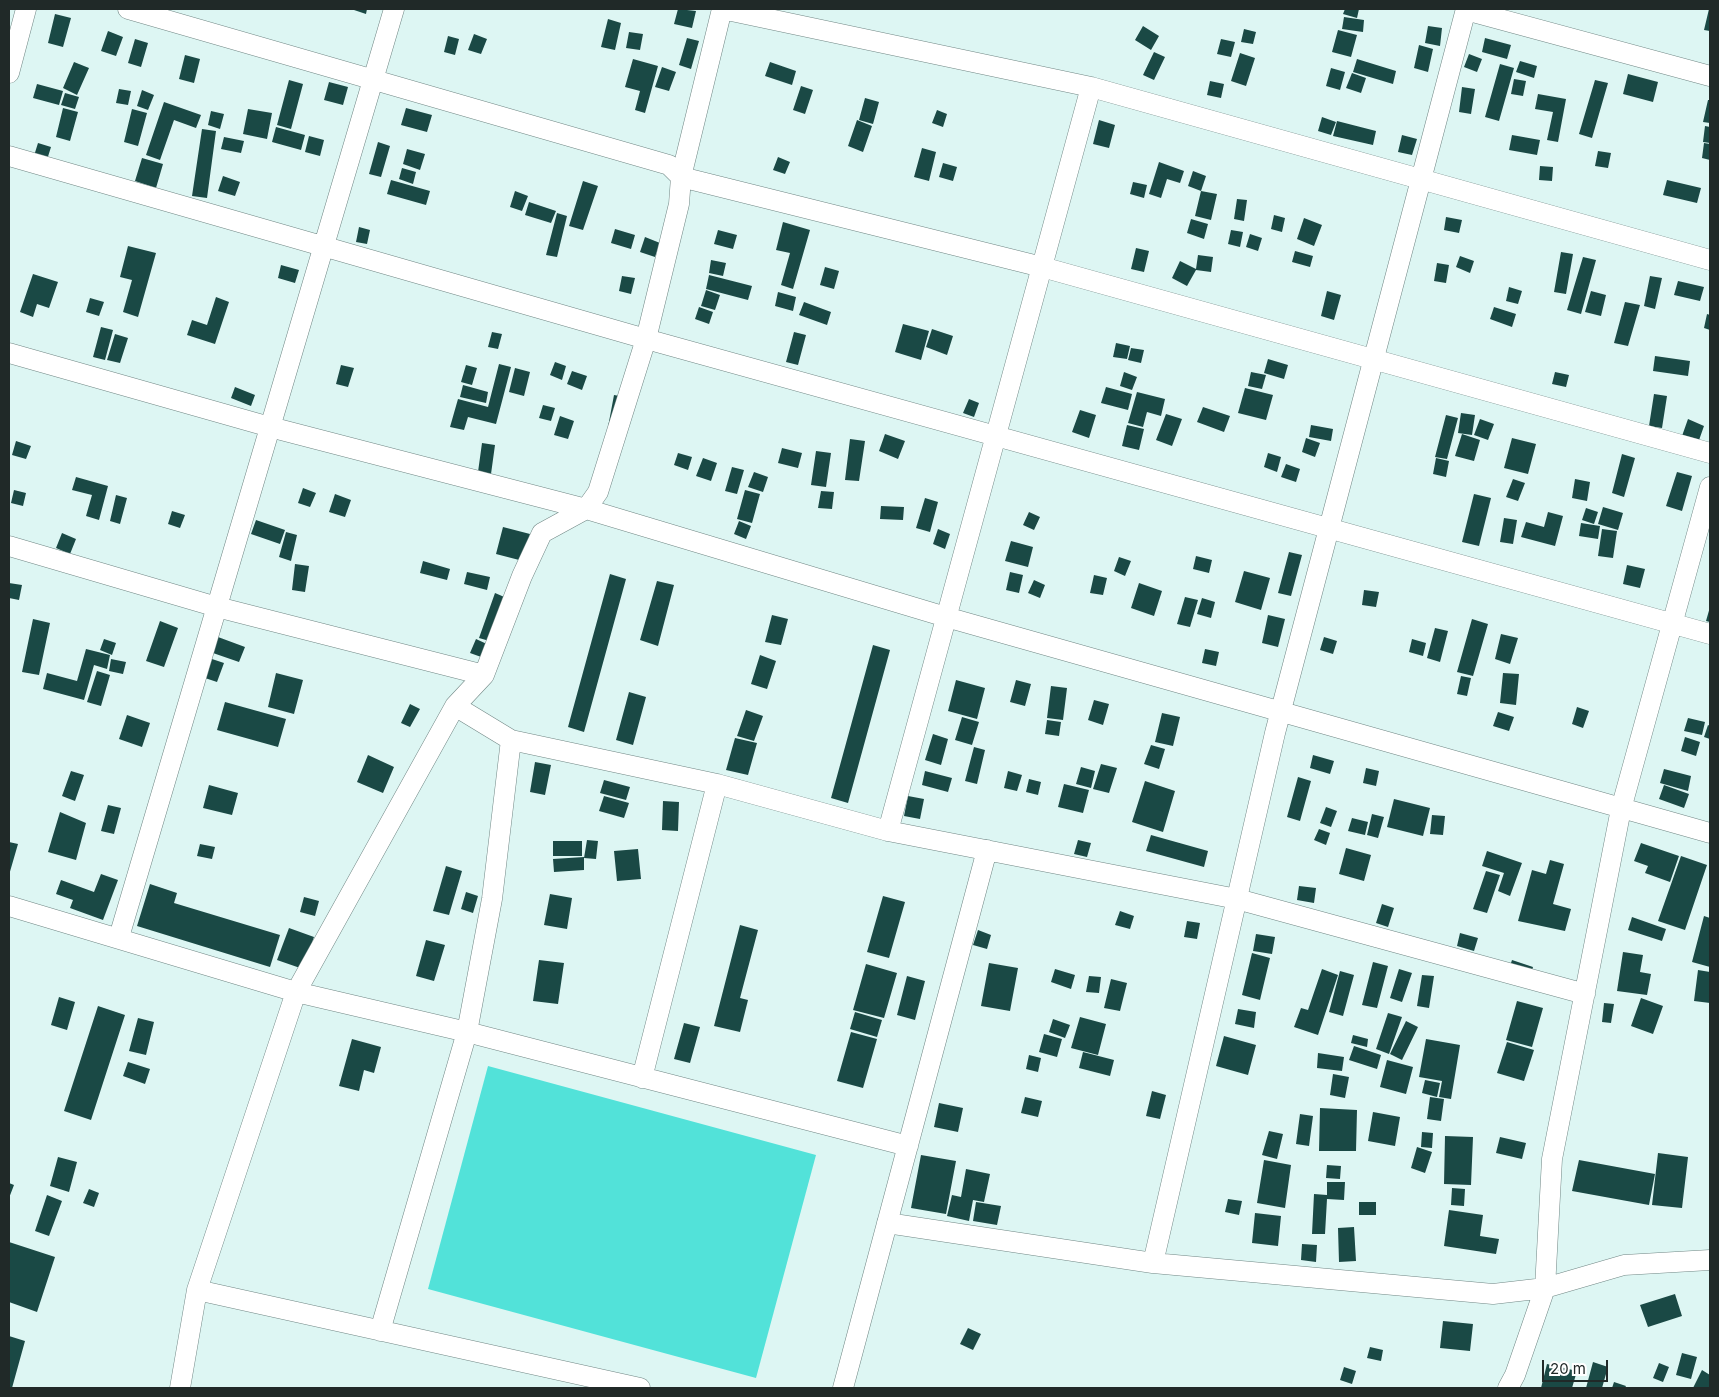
<!DOCTYPE html>
<html>
<head>
<meta charset="utf-8">
<style>
  body { margin:0 }
  #map { position:relative; width:1719px; height:1397px; overflow:hidden; background:#ddf6f3; font-family:Inter,sans-serif }
  canvas { display:block }
  .frame { position:absolute; inset:0; border:10px solid #202928; pointer-events:none }
  .scale { position:absolute; left:1542px; top:1360px; width:66px; height:22px; box-sizing:border-box; border:2px solid #202928; border-top:0; padding-left:6px; font-size:15px; line-height:18px; white-space:nowrap; color:#202928; -webkit-text-stroke:4px #fff; paint-order:stroke }
</style>
</head>
<body>
<div id="map">
<canvas width="1719" height="1397"></canvas>
<div class="frame"></div>
<div class="scale">20 m</div>
</div>
<script>
const c = document.querySelector('canvas').getContext('2d');
c.lineJoin = 'round';
function fillPath(path, color) { c.fillStyle = color; c.fill(path, 'evenodd'); }
const poly = rows => new Path2D(rows.map(r => 'M' + r).join(''));
function stroke(path, color, width, dash) { c.strokeStyle = color; c.lineWidth = width; c.lineCap = dash ? 'butt' : 'round'; c.setLineDash(dash || []); c.stroke(path); }
fillPath(poly([
  [488,1066,816,1155,756,1378,428,1289]
]), '#52e2d9');
fillPath(poly([
  [351,9,367,9,366,14],
  [678,9,696,11,692,28,674,24],
  [1345,9,1359,9,1357,18,1343,14],
  [1709,9,1710,9,1710,31,1704,30],
  [55,14,71,18,63,47,48,43],
  [1344,17,1364,20,1363,32,1342,29],
  [608,19,621,23,615,50,601,47],
  [1143,26,1159,36,1151,50,1135,40],
  [1428,26,1442,28,1440,46,1425,43],
  [1244,29,1256,32,1253,44,1241,42],
  [1338,30,1357,35,1351,57,1332,52],
  [108,31,123,37,116,56,101,51],
  [629,32,643,34,640,50,626,48],
  [474,34,487,39,481,54,468,50],
  [448,36,459,39,455,55,444,52],
  [687,38,699,41,691,69,679,65],
  [1485,38,1511,45,1507,59,1482,52],
  [135,39,148,43,141,67,128,63],
  [1221,39,1235,42,1231,57,1217,54],
  [1419,45,1433,49,1428,72,1414,68],
  [1154,52,1165,57,1154,80,1143,75],
  [1240,53,1255,58,1246,86,1231,81],
  [1469,54,1482,59,1477,72,1464,67],
  [185,55,200,59,194,83,179,79],
  [633,59,658,66,645,113,635,110,640,91,625,87],
  [1357,59,1396,71,1393,84,1353,72],
  [1520,61,1537,66,1534,78,1516,72],
  [74,62,89,68,77,95,63,88],
  [770,62,796,71,792,85,765,76],
  [1500,64,1514,68,1499,121,1485,117],
  [662,67,676,72,669,91,655,87],
  [1331,68,1345,72,1340,90,1326,86],
  [1352,73,1366,78,1361,93,1346,88],
  [1628,74,1658,82,1653,102,1623,94],
  [1514,79,1526,81,1523,96,1511,94],
  [289,80,303,84,291,129,277,125],
  [1595,80,1608,83,1592,138,1579,134],
  [1210,81,1224,84,1221,98,1207,95],
  [329,82,348,87,343,105,324,100],
  [37,84,63,91,59,105,33,98],
  [801,86,813,90,805,114,793,110],
  [1462,87,1475,89,1471,114,1459,112],
  [119,89,131,91,128,105,116,103],
  [142,90,154,95,148,110,137,106],
  [65,93,79,97,75,109,61,105],
  [1538,94,1566,99,1558,142,1547,140,1553,112,1535,109],
  [865,98,879,102,873,124,859,120],
  [1708,100,1710,100,1710,123,1703,122],
  [164,102,201,115,196,128,174,120,160,160,146,155],
  [63,108,78,112,70,141,56,137],
  [406,108,432,115,427,132,401,125],
  [132,109,147,113,138,146,124,142],
  [248,109,272,113,267,139,243,134],
  [937,110,947,114,943,127,932,123],
  [211,111,224,114,220,129,208,125],
  [1322,117,1336,122,1331,135,1318,131],
  [857,120,872,126,863,152,848,146],
  [1099,120,1115,125,1109,148,1093,144],
  [1337,121,1376,131,1373,145,1333,136],
  [1705,126,1710,127,1710,143,1703,142],
  [276,127,305,135,301,150,272,142],
  [202,129,216,131,207,198,192,196],
  [1402,135,1417,139,1412,155,1398,152],
  [1512,135,1540,140,1537,155,1509,150],
  [309,136,324,140,320,156,305,152],
  [224,137,244,141,241,153,221,149],
  [378,142,390,146,381,177,369,174],
  [38,143,51,147,46,163,33,159],
  [1704,143,1710,144,1710,160,1702,158],
  [922,148,936,152,929,181,914,177],
  [407,149,425,154,420,170,403,164],
  [1598,151,1611,153,1608,168,1595,166],
  [778,157,790,162,785,174,773,170],
  [142,158,163,164,156,188,135,181],
  [1159,162,1184,171,1180,183,1167,179,1161,198,1149,194],
  [943,163,957,167,953,181,939,177],
  [1540,166,1553,167,1552,181,1539,180],
  [402,168,416,172,413,184,399,179],
  [1193,171,1206,176,1201,191,1188,186],
  [223,176,240,182,235,196,218,191],
  [391,180,430,191,426,205,387,194],
  [1667,180,1701,188,1697,203,1663,195],
  [583,181,598,186,583,230,569,226],
  [1133,182,1147,185,1144,198,1130,194],
  [515,191,528,196,522,211,510,207],
  [1201,191,1217,194,1211,220,1195,216],
  [1237,199,1247,200,1244,221,1234,219],
  [529,202,556,211,551,223,525,215],
  [557,213,567,216,557,257,546,255],
  [1274,215,1285,218,1282,232,1271,229],
  [1446,217,1462,220,1459,233,1444,230],
  [1304,218,1322,225,1314,246,1297,239],
  [1191,219,1208,224,1204,239,1187,233],
  [783,222,810,230,793,289,781,285,790,253,776,250],
  [359,227,370,230,367,244,356,242],
  [615,229,635,235,631,249,611,243],
  [718,230,737,235,733,249,714,244],
  [1231,230,1243,232,1240,247,1228,244],
  [1250,234,1262,238,1258,251,1246,247],
  [645,237,660,243,655,257,640,252],
  [128,246,156,253,138,317,123,312,132,280,120,277],
  [1136,248,1149,251,1144,272,1131,269],
  [1295,251,1313,256,1310,267,1292,262],
  [1561,252,1573,254,1566,294,1554,292],
  [1198,255,1213,257,1211,272,1196,270,1187,286,1172,278,1180,261,1196,269],
  [1460,256,1474,261,1470,273,1456,267],
  [1583,257,1596,260,1581,314,1567,310],
  [711,260,726,263,723,276,709,273],
  [1437,263,1449,265,1446,283,1434,281],
  [281,265,299,270,295,283,278,278],
  [825,267,839,271,834,289,820,285],
  [33,274,58,282,49,308,37,304,33,317,20,312],
  [709,275,752,286,748,300,706,289],
  [622,276,635,278,631,294,619,291],
  [1650,276,1662,278,1655,309,1644,306],
  [1678,281,1704,287,1700,301,1674,295],
  [1509,287,1522,291,1518,304,1506,301],
  [706,290,720,295,715,310,701,306],
  [1327,291,1341,295,1334,320,1321,316],
  [1591,291,1606,295,1601,316,1585,312],
  [778,292,796,297,793,311,775,306],
  [216,297,229,302,215,344,187,335,192,320,207,325],
  [90,298,104,302,99,316,86,312],
  [804,302,831,312,827,325,799,315],
  [1625,302,1640,305,1628,346,1614,343],
  [699,307,713,312,709,324,695,319],
  [1494,307,1516,314,1512,327,1490,319],
  [1707,314,1710,315,1710,330,1704,328],
  [903,324,929,331,921,360,895,352],
  [101,327,113,330,105,360,93,357],
  [932,329,953,336,947,355,926,347],
  [492,332,502,334,498,349,488,347],
  [794,332,806,335,798,365,786,362],
  [115,334,128,338,120,363,107,360],
  [1116,343,1130,346,1127,359,1113,357],
  [1131,348,1144,350,1141,363,1128,360],
  [1655,356,1690,361,1688,376,1653,371],
  [1268,359,1288,365,1284,379,1264,373],
  [555,362,566,366,562,380,550,375],
  [499,364,511,367,496,424,468,417,464,430,450,427,458,399,488,407],
  [341,365,354,368,348,387,336,384],
  [466,365,477,368,472,385,461,382],
  [515,368,530,372,524,396,509,392],
  [572,371,587,376,582,390,567,384],
  [1124,372,1137,377,1132,390,1120,386],
  [1251,372,1266,375,1262,389,1248,386],
  [1555,372,1569,375,1566,387,1552,384],
  [463,385,488,392,486,403,460,397],
  [235,387,255,395,251,406,231,398],
  [1106,387,1132,394,1128,410,1101,403],
  [1245,388,1273,395,1266,420,1238,413],
  [1137,392,1165,399,1161,416,1147,412,1143,427,1128,423],
  [1654,394,1667,396,1662,428,1649,426],
  [614,395,625,397,608,427],
  [969,399,979,403,974,417,963,413],
  [543,405,555,408,551,421,539,418],
  [1203,407,1230,416,1224,432,1197,422],
  [1080,410,1096,415,1089,438,1072,432],
  [1461,413,1475,415,1472,435,1458,433],
  [1166,414,1182,419,1172,446,1156,440],
  [1446,415,1458,418,1447,459,1435,457],
  [560,416,574,421,568,439,554,435],
  [1480,419,1494,424,1488,440,1474,435],
  [1688,419,1704,426,1698,443,1682,436],
  [1127,425,1144,429,1139,450,1122,446],
  [1311,425,1333,429,1331,441,1309,437],
  [885,434,905,441,898,459,879,451],
  [1462,434,1480,440,1474,461,1455,456],
  [1306,438,1320,443,1315,457,1302,452],
  [1512,438,1536,444,1528,474,1504,468],
  [850,439,865,441,859,481,845,480],
  [16,441,31,446,26,459,12,455],
  [482,443,495,445,491,474,478,472],
  [782,448,802,453,798,468,778,463],
  [816,451,831,453,826,487,811,485],
  [678,453,692,457,688,470,674,465],
  [1268,453,1281,457,1277,472,1264,467],
  [1622,454,1635,458,1624,497,1612,493],
  [703,458,717,463,711,481,696,476],
  [1436,458,1449,461,1446,477,1433,474],
  [1286,464,1300,469,1296,482,1281,477],
  [732,467,744,470,737,494,725,491],
  [754,472,768,477,763,492,748,487],
  [1677,472,1692,476,1682,511,1666,506],
  [76,477,108,486,99,520,86,516,92,495,72,490],
  [1513,479,1525,483,1518,501,1506,497],
  [1575,479,1590,482,1587,501,1572,498],
  [303,488,316,493,310,507,298,503],
  [14,490,26,493,23,506,11,503],
  [745,490,760,494,752,523,737,519],
  [821,491,834,492,832,509,818,508],
  [335,494,351,500,345,517,329,512],
  [1474,494,1491,498,1479,546,1462,542],
  [116,495,127,498,120,524,110,521],
  [925,498,938,502,930,532,916,528],
  [881,506,904,507,903,520,880,519],
  [1603,507,1623,513,1618,530,1598,524],
  [1586,508,1598,512,1594,524,1582,520],
  [172,511,185,515,180,528,168,524],
  [1029,512,1040,517,1034,530,1023,525],
  [1548,512,1563,516,1555,546,1521,537,1526,522,1544,527],
  [1504,518,1517,520,1513,544,1500,542],
  [256,520,285,530,280,544,251,534],
  [739,521,751,526,746,539,734,534],
  [1581,523,1600,526,1598,539,1579,536],
  [503,527,530,534,523,561,496,554],
  [938,529,950,534,945,549,933,544],
  [1602,529,1617,531,1613,558,1598,556],
  [286,532,297,535,291,561,279,557],
  [62,533,76,539,70,554,56,548],
  [1011,541,1033,547,1028,567,1005,561],
  [1289,552,1302,555,1291,596,1278,593],
  [1196,556,1212,560,1209,573,1193,569],
  [1119,557,1131,561,1125,576,1114,571],
  [423,561,450,569,447,580,420,573],
  [295,564,309,566,305,592,292,590],
  [1627,565,1645,569,1640,588,1623,584],
  [1244,571,1270,578,1261,610,1235,602],
  [467,572,490,577,487,590,464,584],
  [1010,572,1023,575,1019,593,1006,590],
  [610,574,626,579,584,732,568,727],
  [1094,575,1107,578,1103,595,1090,593],
  [1034,580,1045,585,1040,598,1028,593],
  [657,581,674,585,658,646,640,640],
  [9,583,22,585,19,600,9,598],
  [1139,583,1162,591,1154,616,1131,608],
  [1364,590,1379,592,1376,607,1362,605],
  [495,593,509,599,493,642,479,638],
  [1185,597,1198,600,1190,627,1177,624],
  [1202,598,1215,602,1211,618,1197,614],
  [1710,607,1710,622,1706,621],
  [772,615,788,619,781,645,765,642],
  [1268,615,1285,619,1278,647,1262,643],
  [33,619,50,623,39,675,22,672],
  [1472,619,1488,624,1473,676,1457,672],
  [160,621,178,628,164,667,146,661],
  [1435,628,1448,631,1440,662,1427,658],
  [1501,634,1518,638,1510,664,1495,659],
  [218,637,245,647,239,662,213,653],
  [1324,637,1337,641,1333,654,1320,650],
  [104,639,116,643,112,655,100,650],
  [476,639,489,645,484,658,470,653],
  [1412,639,1426,643,1423,656,1409,652],
  [873,645,890,650,848,803,831,798],
  [86,649,110,655,107,669,94,665,84,700,43,689,47,673,77,681],
  [1205,649,1219,652,1216,666,1202,663],
  [760,655,776,661,767,689,751,684],
  [111,659,126,662,123,674,109,671],
  [212,659,224,663,217,682,205,678],
  [97,671,110,675,101,706,87,702],
  [276,673,303,680,294,714,268,707],
  [1503,673,1519,674,1516,705,1500,703],
  [1461,676,1471,678,1467,696,1457,694],
  [956,680,985,688,977,719,948,711],
  [1016,680,1031,684,1025,706,1010,702],
  [1051,686,1067,688,1063,720,1047,718],
  [629,692,646,697,633,745,616,740],
  [1094,700,1109,704,1103,725,1088,720],
  [225,702,286,719,278,747,217,730],
  [410,704,420,709,410,727,401,723],
  [1577,707,1589,711,1583,728,1572,724],
  [746,710,763,716,754,741,737,736],
  [1498,712,1514,717,1509,731,1493,726],
  [1162,713,1180,717,1173,746,1155,742],
  [127,715,150,723,142,747,119,739],
  [962,717,979,722,972,745,955,740],
  [1688,718,1705,722,1702,735,1684,731],
  [1047,720,1061,722,1059,736,1045,734],
  [1708,725,1710,726,1710,739,1704,737],
  [933,734,948,739,941,765,925,760],
  [1685,737,1700,742,1696,756,1681,751],
  [735,738,757,743,748,775,726,770],
  [1151,745,1165,749,1159,769,1144,764],
  [974,747,985,750,977,784,965,781],
  [368,755,394,767,383,793,357,782],
  [1313,755,1334,761,1330,774,1310,768],
  [535,762,551,765,545,795,530,792],
  [1101,764,1117,768,1109,793,1093,789],
  [1081,767,1095,771,1091,788,1076,784],
  [1366,768,1379,771,1376,786,1363,783],
  [1664,769,1691,776,1688,791,1660,783],
  [71,771,84,775,75,801,62,796],
  [925,771,952,778,948,792,922,785],
  [1008,771,1022,775,1017,791,1004,788],
  [1298,777,1311,781,1300,821,1287,817],
  [1029,779,1041,782,1038,795,1026,792],
  [604,780,630,787,626,800,600,793],
  [1145,781,1175,791,1163,832,1132,822],
  [1064,784,1089,790,1083,813,1058,807],
  [209,785,238,793,232,815,203,808],
  [1664,785,1689,794,1684,808,1659,799],
  [604,796,629,803,624,818,599,811],
  [908,796,924,799,920,819,904,816],
  [1394,799,1430,808,1423,836,1387,827],
  [663,801,679,802,678,831,662,830],
  [108,805,121,808,114,834,101,831],
  [1326,807,1337,811,1331,827,1320,823],
  [60,812,86,823,76,860,48,852],
  [1372,814,1384,817,1378,838,1367,835],
  [1432,815,1445,816,1443,835,1430,834],
  [1352,818,1368,822,1365,835,1348,831],
  [1319,829,1330,833,1326,845,1314,840],
  [1151,835,1208,851,1204,867,1146,851],
  [587,840,598,841,596,859,584,858],
  [1078,840,1091,843,1087,857,1074,854],
  [553,841,582,841,582,856,553,856],
  [9,842,18,844,9,875],
  [1641,843,1679,856,1670,882,1645,873,1648,866,1634,861],
  [200,844,215,847,212,859,197,856],
  [1346,848,1371,855,1364,881,1339,874],
  [638,849,641,879,617,881,614,851],
  [1487,851,1522,863,1510,896,1498,891,1504,873,1482,866],
  [1681,856,1707,865,1685,930,1658,921],
  [584,857,584,870,554,872,553,859],
  [1550,860,1564,864,1553,904,1571,909,1565,931,1518,921,1532,870,1546,874],
  [446,866,462,871,449,915,433,911],
  [1486,871,1500,875,1487,913,1473,909],
  [101,874,118,880,103,920,70,908,73,900,56,894,61,880,94,892],
  [150,884,177,893,174,903,280,935,270,967,137,926],
  [1299,886,1316,888,1314,903,1297,900],
  [466,892,478,896,473,913,461,909],
  [550,894,572,898,567,929,544,925],
  [883,896,905,902,889,958,867,952],
  [304,897,319,901,315,916,300,912],
  [1382,904,1394,908,1388,927,1376,923],
  [1120,911,1134,916,1130,929,1115,925],
  [1704,916,1710,918,1710,967,1692,962],
  [1632,917,1666,929,1662,941,1628,930],
  [1187,921,1200,923,1197,939,1184,937],
  [740,925,758,930,740,998,748,1000,740,1032,714,1026],
  [289,928,314,937,303,969,277,960],
  [978,930,991,935,987,949,973,945],
  [1460,933,1478,938,1474,951,1457,946],
  [1256,934,1275,937,1272,954,1253,951],
  [426,940,445,945,434,981,416,976],
  [1623,952,1643,955,1640,972,1651,974,1647,995,1617,991],
  [1252,953,1270,958,1260,1000,1242,995],
  [539,960,564,963,558,1004,533,1001],
  [1512,960,1533,967,1530,978,1508,972],
  [1373,962,1388,966,1377,1008,1362,1005],
  [989,963,1018,968,1010,1011,981,1006],
  [866,964,897,973,884,1018,853,1010],
  [1055,969,1075,975,1071,989,1051,982],
  [1322,969,1338,975,1318,1035,1294,1027,1301,1008,1308,1010],
  [1399,969,1412,973,1402,1002,1390,998],
  [1698,970,1710,972,1710,1003,1694,1001],
  [1340,971,1354,975,1343,1016,1329,1012],
  [1422,975,1434,976,1429,1008,1417,1006],
  [907,976,925,981,915,1020,897,1015],
  [1089,976,1101,977,1099,993,1086,992],
  [1111,979,1127,983,1120,1011,1104,1008],
  [59,997,75,1002,67,1030,51,1025],
  [1641,998,1663,1006,1653,1034,1631,1026],
  [1517,1001,1543,1008,1532,1047,1506,1040],
  [1604,1003,1614,1004,1611,1023,1602,1022],
  [98,1006,125,1015,91,1120,64,1111],
  [1238,1009,1256,1012,1254,1028,1235,1024],
  [855,1012,882,1020,877,1037,850,1029],
  [1388,1013,1402,1017,1389,1054,1376,1049],
  [1080,1017,1106,1024,1098,1055,1071,1048],
  [138,1018,154,1022,146,1055,129,1051],
  [1053,1019,1070,1025,1065,1038,1049,1032],
  [1406,1021,1418,1027,1402,1060,1390,1054],
  [684,1023,700,1027,690,1063,674,1059],
  [851,1032,877,1039,863,1088,837,1081],
  [1044,1034,1062,1039,1057,1057,1039,1052],
  [1353,1035,1368,1039,1367,1047,1351,1043],
  [1224,1036,1256,1045,1248,1075,1216,1066],
  [352,1039,381,1047,374,1073,364,1070,359,1091,339,1086],
  [1426,1039,1460,1045,1451,1099,1439,1097,1442,1081,1419,1077],
  [1507,1042,1534,1050,1524,1081,1497,1073],
  [1354,1046,1381,1055,1377,1069,1349,1060],
  [1083,1052,1114,1060,1110,1076,1079,1068],
  [1318,1053,1344,1057,1342,1071,1317,1068],
  [1029,1055,1041,1058,1038,1072,1026,1069],
  [1387,1060,1413,1067,1406,1094,1380,1087],
  [128,1062,150,1069,145,1084,123,1076],
  [1333,1074,1349,1077,1345,1098,1330,1095],
  [1425,1080,1440,1083,1437,1097,1422,1093],
  [1152,1091,1166,1095,1160,1119,1146,1116],
  [1025,1097,1042,1101,1038,1117,1021,1113],
  [1430,1097,1444,1099,1441,1121,1427,1119],
  [939,1103,963,1108,958,1132,934,1127],
  [1320,1108,1357,1110,1356,1151,1319,1151],
  [1373,1112,1400,1117,1395,1146,1368,1141],
  [1300,1114,1313,1116,1309,1146,1296,1144],
  [1269,1131,1283,1134,1277,1159,1262,1155],
  [1422,1132,1433,1133,1432,1148,1421,1147],
  [1445,1136,1473,1137,1471,1185,1444,1184],
  [1500,1137,1526,1143,1522,1159,1496,1153],
  [1417,1147,1432,1152,1425,1173,1411,1168],
  [1658,1153,1688,1157,1682,1208,1652,1205],
  [921,1155,956,1161,946,1214,911,1208],
  [58,1157,77,1162,69,1192,50,1186],
  [1264,1160,1291,1165,1285,1208,1257,1203],
  [1579,1160,1655,1174,1649,1205,1572,1191],
  [1327,1165,1341,1166,1340,1179,1326,1178],
  [966,1169,990,1174,984,1202,973,1200,969,1221,947,1216,952,1195,961,1197],
  [1327,1182,1345,1182,1344,1200,1327,1199,1325,1234,1312,1234,1314,1194,1327,1195],
  [9,1183,14,1185,9,1198],
  [1452,1188,1465,1189,1464,1206,1451,1205],
  [89,1189,99,1193,94,1207,83,1203],
  [47,1195,62,1201,49,1236,35,1231],
  [1228,1199,1242,1201,1239,1215,1225,1212],
  [976,1202,1001,1206,997,1225,973,1221],
  [1359,1202,1376,1202,1376,1215,1359,1215],
  [1449,1210,1483,1215,1480,1236,1499,1239,1496,1254,1444,1246],
  [1255,1213,1281,1216,1278,1246,1252,1243],
  [1354,1227,1356,1261,1339,1262,1338,1228],
  [9,1242,55,1257,37,1312,9,1302],
  [1302,1244,1317,1245,1316,1262,1301,1260],
  [1675,1294,1682,1316,1648,1327,1640,1305],
  [1443,1321,1473,1324,1470,1351,1440,1348],
  [968,1328,981,1334,973,1350,960,1344],
  [9,1336,25,1341,12,1388,9,1388],
  [1370,1347,1383,1350,1381,1361,1367,1358],
  [1682,1353,1697,1357,1691,1379,1676,1375],
  [1593,1362,1608,1367,1602,1388,1586,1388],
  [1659,1363,1669,1367,1663,1382,1653,1378],
  [1547,1364,1577,1371,1572,1388,1541,1388],
  [1344,1367,1356,1371,1352,1384,1340,1380],
  [1702,1370,1710,1375,1710,1388,1693,1388],
  [1614,1382,1626,1386,1625,1388,1612,1388]
]), '#1a4945');
const minor = poly([
  [128,9,669,165,681,177,1042,267,1710,453],
  [1466,10,1710,76],
  [9,73,26,9],
  [9,156,646,339,1710,634],
  [9,353,270,427,586,509,946,617,1710,833],
  [9,546,217,607,484,675],
  [455,706,511,740,717,784,888,831,1237,899,1585,994],
  [888,831,1091,87],
  [9,906,296,992,467,1032,908,1146],
  [119,937,394,9],
  [642,1078,717,784],
  [887,1223,1153,1263,1493,1294,1545,1288,1624,1265,1710,1260],
  [1153,1263,1275,733,1466,9],
  [197,1290,640,1388],
  [380,1331,467,1032,492,899,511,740],
  [180,1388,197,1290,296,992,455,706,484,675,522,576,542,533,586,509,598,492,646,339,679,204,681,177,722,9,1091,87,1710,260],
  [843,1388,987,850],
  [1508,1388,1515,1375,1545,1288,1552,1159,1621,809,1710,487]
]);
stroke(minor, '#718785', 21);
stroke(minor, '#fff', 20);
</script>
</body>
</html>
